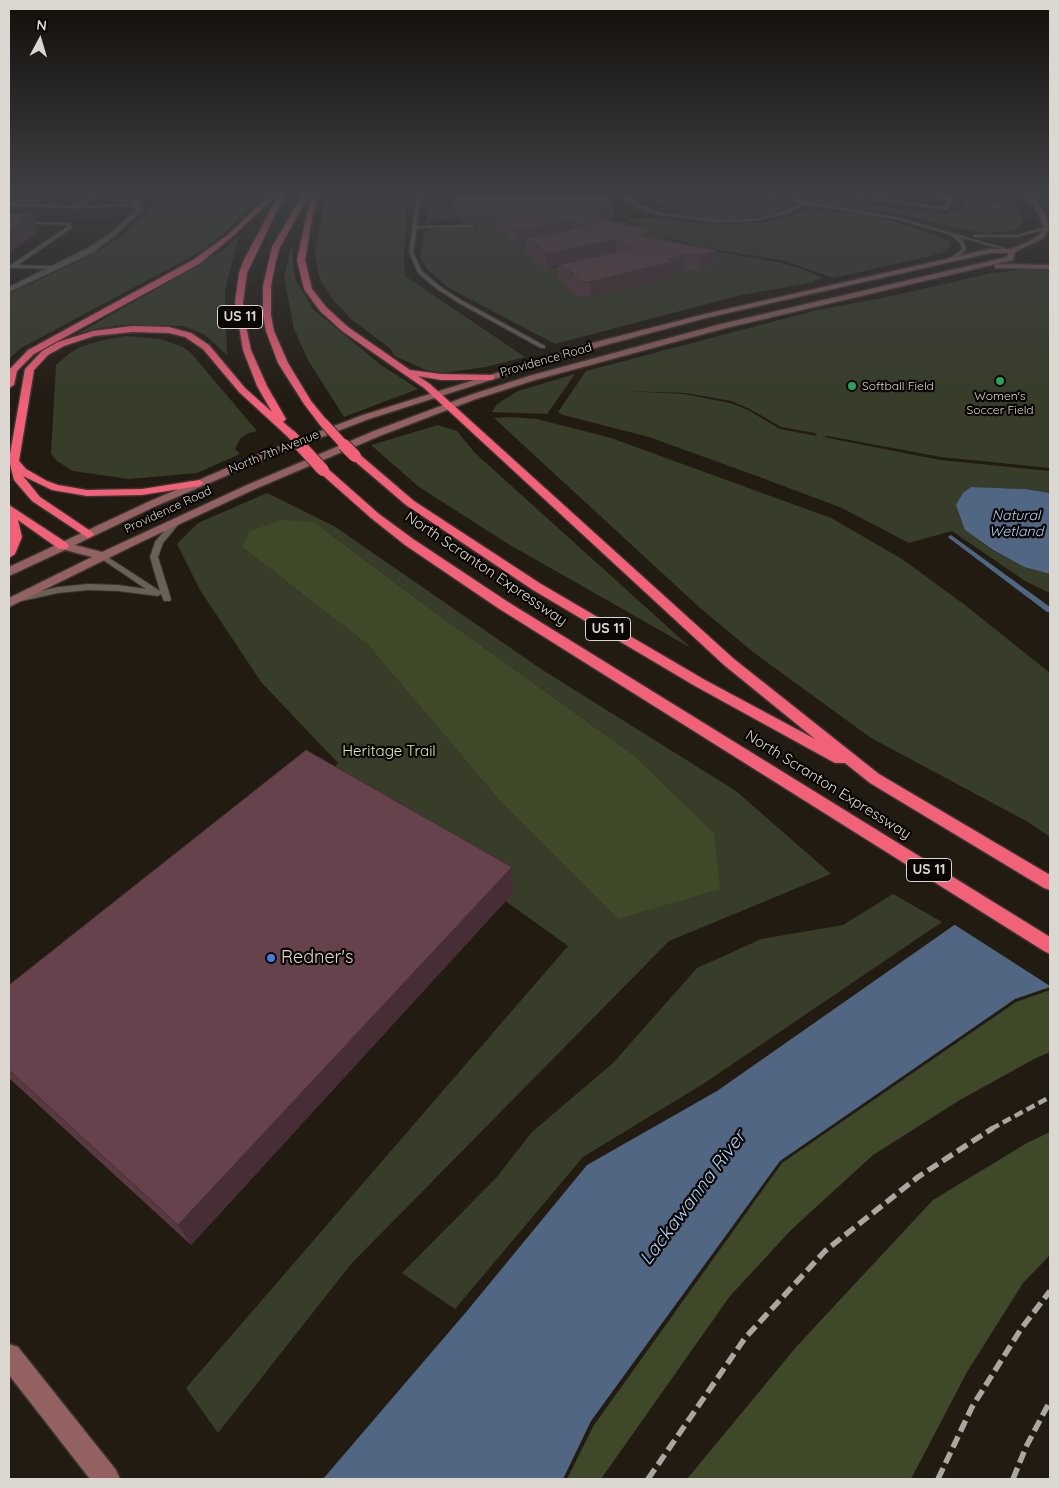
<!DOCTYPE html>
<html>
<head>
<meta charset="utf-8">
<style>
  body { margin:0 }
  #map { position:relative; width:1059px; height:1488px; overflow:hidden; background:#221b12; font-family:Quicksand,sans-serif }
  canvas { display:block }
  .frame { position:absolute; inset:0; border:10px solid #dcd7d1; pointer-events:none }
  .north { position:absolute; left:15px; top:15px; width:50px; height:50px; -webkit-text-stroke:4px #090604; paint-order:stroke; rotate:6deg; font-size:14px; font-weight:700; line-height:20px; text-align:center; color:#dcd7d1 }
  .north::after { content:''; display:block; margin:auto; width:18px; height:22px; background:#dcd7d1; clip-path:polygon(50% 0,100% 100%,50% 72%,0 100%) }
</style>
</head>
<body>
<div id="map">
<canvas width="1059" height="1488"></canvas>
<div class="frame"></div>
<div class="north">N</div>
</div>
<script>
const c = document.querySelector('canvas').getContext('2d');
c.lineJoin = 'round';
function fillPath(path, color) { c.fillStyle = color; c.fill(path, 'evenodd'); }
const poly = rows => new Path2D(rows.map(r => 'M' + r).join(''));
function stroke(path, color, width, dash) { c.strokeStyle = color; c.lineWidth = width; c.lineCap = dash ? 'butt' : 'round'; c.setLineDash(dash || []); c.stroke(path); }
function write(font, color, halo, rows, align = 'center') {
  c.font = font + ' Quicksand,sans-serif'; c.lineWidth = 4.5; c.setLineDash([]); c.textBaseline = 'middle'; c.strokeStyle = halo; c.fillStyle = color; for (const [text, x, y, turn = 0] of rows) {
    c.save(); c.translate(x, y); c.rotate((+turn || 0) * Math.PI / 180); c.textAlign = isNaN(turn) ? turn : align; if (halo) c.strokeText(text, 0, 0); c.fillText(text, 0, 0); c.restore();
  }
}
fillPath(poly([
  [171,196,260,196,225,233,200,252,21,348,9,359,9,294,89,256,119,238,142,217],
  [329,196,408,196,404,255,405,276,525,357,486,367,443,373,426,370,394,356,391,349,352,320,333,300,319,277,315,255,317,240,323,209],
  [645,196,756,196,784,203,788,206,768,215,741,219,713,219,673,213,677,210,654,202],
  [967,199,1014,203,1021,217,1022,223,1014,230,1007,232,982,233,891,213,822,202,832,201,949,214,951,211,962,211],
  [444,201,454,203,454,205,447,205,446,210,453,210,455,217,452,217,454,219,430,220,429,224,432,226,426,224,430,203],
  [809,209,859,214,893,221,940,237,948,241,951,246,944,252,927,257,833,278,785,261,712,249,664,237,628,220,656,217,698,223,740,224,778,220],
  [622,221,674,242,718,252,778,262,800,268,823,278,812,281,815,282,741,295,555,344,449,288,428,270,420,257,425,231,428,229,497,225,505,229,498,231,523,244,573,234,526,253,553,268,616,254,559,281,590,297,669,277,666,274,683,270,706,268,597,222],
  [239,235,225,291,227,355,204,334,182,326,127,325,99,328,77,334,183,274,225,249],
  [293,247,293,265,296,281,314,310,381,365,418,389,344,417,308,360,294,329,284,278,290,251],
  [1021,270,1050,271,1050,468,941,457,828,436,823,437,940,460,1050,471,1050,493,1025,489,971,487,965,530,992,550,1024,567,1050,574,1050,593,1025,581,952,531,909,543,842,508,765,479,649,437,563,415,558,412,586,371,817,310,887,297,992,273],
  [624,391,686,393,731,401,750,409,781,427,815,433,817,436,780,429,748,410,730,403,684,394],
  [125,336,160,339,183,347,191,353,257,431,249,433,241,438,235,449,240,454,197,473,129,479,73,471,57,461,51,454,56,365,70,353,80,347,100,341],
  [575,374,547,414,492,412,497,404,518,391],
  [507,417,537,419,611,438,831,518,902,559,965,605,1050,673,1050,837,1028,822,871,738,753,652,699,607,494,418],
  [438,425,457,431,475,453,691,648,510,545,419,487,371,445],
  [267,493,334,526,541,669,736,791,831,874,669,941,351,1264,218,1433,186,1388,568,946,329,774,338,763,261,682,200,590,177,544,198,523],
  [314,522,418,600,635,756,714,833,618,919,500,801,368,645,242,547],
  [893,894,942,922,703,1084,583,1157,455,1309,402,1273,496,1178,532,1132,613,1063,697,968,761,939,843,925]
]), '#373d29');
fillPath(poly([
  [282,520,314,522,418,600,635,756,714,833,720,889,618,919,500,801,368,645,242,547,250,531],
  [1050,990,1050,1052,1034,1059,960,1100,873,1155,791,1230,730,1296,601,1479,567,1479,594,1425,782,1163,1016,1002],
  [1050,1132,1050,1255,1023,1283,967,1372,911,1479,687,1479,797,1346,933,1200,1027,1143]
]), '#3f4929');
fillPath(poly([
  [971,487,1025,489,1050,493,1050,574,1024,567,993,550,965,530,956,505,963,493],
  [1050,873,1050,987,1015,999,780,1161,591,1421,563,1479,323,1479,467,1311,587,1165,717,1091,980,907]
]), '#506682');
fillPath(poly([
  [1050,870,1050,986,952,923,1024,877]
]), '#221b12');
fillPath(poly([
  [951,535,1050,607,1050,612,1047,612,949,538,948,537,951,535]
]), '#506682');
const service = poly([
  [23,196,29,196,18,204,76,206,90,196,95,196,82,206,132,204,149,196,155,196,133,206,77,208,11,206,11,204,23,196],
  [417,196,421,196,417,226,472,225,474,226,472,227,417,228,413,252,422,271,441,287,461,300,545,346,545,348,541,348,457,302,437,289,418,273,409,252,417,196],
  [622,196,627,196,640,205,662,213,717,220,752,219,768,216,783,212,800,203,764,196,776,196,900,218,1014,251,1012,252,959,237,964,242,966,249,962,255,950,261,948,259,958,253,962,249,960,243,951,235,899,220,805,204,787,214,768,218,752,221,717,222,659,215,636,207,622,196],
  [844,196,859,196,944,207,947,200,930,196,942,196,952,199,948,209,946,210,844,196],
  [9,221,70,223,72,228,18,265,56,266,58,269,12,268,9,266,67,227,67,225,9,223,9,221],
  [1046,227,1048,229,1017,237,975,237,973,236,975,235,1017,235,1046,227],
  [175,518,181,518,182,520,163,543,158,557,171,599,170,601,164,601,161,594,158,596,118,591,88,590,58,593,22,601,18,598,19,596,58,587,88,584,118,585,146,589,100,558,99,556,103,554,160,591,150,557,155,542,175,518]
]);
const minor = poly([
  [131,204,135,204,143,210,114,236,92,253,9,292,9,287,86,249,110,234,136,210,131,206,131,204]
]);
const secondary = poly([
  [1026,196,1033,196,1045,214,1049,228,1044,238,1015,252,1013,260,726,328,535,380,476,399,382,435,255,489,141,542,9,607,9,598,92,557,65,550,9,576,9,567,148,502,257,455,363,415,592,343,705,314,990,249,1011,249,1021,245,1039,236,1043,228,1039,214,1026,196],
  [990,253,1008,253,1007,257,721,324,529,376,470,395,374,431,247,485,102,552,75,545,156,506,265,459,369,419,494,379,598,347,706,318,990,253],
  [995,264,1050,265,1050,269,998,268,995,268,995,264],
  [9,1344,18,1347,116,1470,120,1479,90,1479,9,1375,9,1344]
]);
const motorway = poly([
  [268,196,275,196,233,236,199,264,34,354,17,371,14,385,9,388,9,370,28,350,193,260,229,234,268,196],
  [278,196,284,196,247,273,243,302,244,317,251,350,267,386,286,419,283,422,296,433,296,437,288,437,239,392,203,349,185,337,169,333,132,332,94,336,64,346,48,355,34,370,19,461,26,469,47,481,58,485,87,490,142,489,199,480,204,483,199,486,142,495,87,496,52,490,23,476,40,497,92,532,94,534,92,536,88,538,32,501,14,480,9,460,25,369,42,351,58,342,93,331,132,326,169,327,191,333,209,345,245,388,272,412,257,386,243,350,235,302,239,273,244,260,278,196],
  [302,196,308,196,280,247,276,260,271,286,271,315,274,331,288,363,311,401,329,423,324,426,320,425,304,404,278,363,266,331,263,315,263,286,272,247,302,196],
  [313,196,319,196,312,218,305,260,312,289,326,307,348,327,410,370,441,374,494,375,494,379,491,380,441,380,418,376,430,384,734,659,879,774,1050,875,1050,890,1044,888,870,783,845,763,835,763,695,686,533,590,406,505,351,458,350,456,351,454,359,454,414,501,541,584,705,680,815,739,724,665,424,388,342,331,320,311,304,289,297,260,306,218,313,196],
  [323,467,327,468,379,514,413,539,508,602,1050,937,1050,954,1044,951,498,608,405,545,371,518,319,472,318,470,319,468,323,467],
  [9,505,67,543,69,546,67,549,59,549,18,520,22,537,15,554,9,558,9,505]
]);
stroke(service, '#39342f', 2);
stroke(minor, '#39342f', 3);
stroke(secondary, '#39342f', 3);
stroke(motorway, '#39342f', 3);
fillPath(service, '#696156');
fillPath(minor, '#696156');
fillPath(secondary, '#926160');
fillPath(motorway, '#f16178');
stroke(poly([
  [991,1129,1050,1097]
]), '#aba69f', 4.5, [9, 4.5]);
stroke(poly([
  [648,1479,745,1338,825,1251,918,1177,993,1128],
  [938,1479,972,1407,1021,1329,1050,1291],
  [1013,1479,1026,1447,1050,1401]
]), '#aba69f', 5.5, [12, 5.5]);
const motorwayBridgeFar1 = poly([
  [324,423,345,446],
  [292,435,302,446]
]);
const motorwayBridge = poly([
  [300,445,323,470],
  [344,445,355,456]
]);
stroke(motorwayBridgeFar1, '#39342f', 11, []);
stroke(motorwayBridge, '#39342f', 14, []);
stroke(motorwayBridgeFar1, '#f16178', 9);
stroke(motorwayBridge, '#f16178', 12);
fillPath(poly([
  [453,201,614,207,614,221,610,221,652,230,651,238,717,250,715,264,699,270,683,270,671,273,670,277,590,297,582,297,569,291,569,286,558,280,558,266,546,268,535,262,535,259,525,253,525,243,518,244,507,239,507,236,497,231,497,225,479,227,477,224,466,225,454,214],
  [512,867,513,893,191,1245,9,1078,9,985]
]), '#583942');
fillPath(poly([
  [614,207,614,221,607,221,594,215,598,208],
  [477,210,477,224,466,225,466,211],
  [497,211,497,225,479,227,479,213],
  [33,214,38,233,9,253,9,230],
  [573,220,573,234,525,239,525,243,518,244,517,230],
  [652,230,651,244,638,235],
  [617,239,616,254,546,268,546,254],
  [717,250,715,264,699,270,701,255],
  [685,255,683,270,671,273,670,277,590,297,590,282],
  [512,867,513,893,191,1245,178,1225]
]), '#472e36');
const building = poly([
  [454,196,604,196,614,207,598,208,607,212,594,215,613,222,652,230,638,235,649,238,717,250,701,255,685,255,667,259,672,262,590,282,582,282,570,275,575,274,558,265,635,248,617,239,546,254,535,248,540,247,525,239,587,226,573,220,517,230,507,225,511,224,497,217,505,215,497,211,479,213,477,210,466,211,453,201,454,196],
  [9,214,33,214,9,230,9,214],
  [306,750,512,867,178,1225,9,1070,9,985,306,750]
]);
fillPath(building, '#66424d');
stroke(building, '#472e36', 1);
const sky = c.createLinearGradient(0, 0, 0, 405);
sky.addColorStop(0, '#130f0a');
sky.addColorStop(0.48, '#3e3f44');
sky.addColorStop(1, '#3e3f4400');
c.fillStyle = sky;
c.fillRect(0, 0, 1059, 405);
for (const [x, y, r, color] of [
  [1000,381,5,"#2e9e5b"],
  [852,386,5,"#2e9e5b"],
  [271,958,5,"#3f7fe0"]
]) { const dot = new Path2D(); dot.arc(x, y, r, 0, 2 * Math.PI); c.fillStyle = color; c.fill(dot); stroke(dot, '#090604', 2); }
write('12px', '#dcd7d1', '#090604', [
  ["Providence Road",546,360,-16],
  ["North 7th Avenue",274,452,-22],
  ["Providence Road",168,510,-25]
]);
write('12px', '#dcd7d1', '#090604', [
  ["Softball Field",862,386],
  ["Women's",1000,396,"center"],
  ["Soccer Field",1000,410,"center"]
], 'left');
for (const [x, y, w] of [
  [240,317,45],
  [608,629,45],
  [929,870,45]
]) { const box = new Path2D(); box.roundRect(x - w / 2, y - 11.5, w, 23, 4); c.fillStyle = '#090604'; c.fill(box); stroke(box, '#dcd7d1', 1); }
write('bold 14px', '#dcd7d1', null, [
  ["US 11",240,317],
  ["US 11",608,629],
  ["US 11",929,870]
]);
write('italic 14px', '#b0d0f8', '#090604', [
  ["Natural",1016,516],
  ["Wetland",1016,532]
]);
write('15px', '#dcd7d1', '#090604', [
  ["North Scranton Expressway",486,569,34],
  ["North Scranton Expressway",828,785,32]
]);
write('15px', '#d7ebae', '#090604', [
  ["Heritage Trail",389,751]
]);
write('18px', '#dcd7d1', '#090604', [
  ["Redner's",281,958]
], 'left');
write('italic 19px', '#b0d0f8', '#090604', [
  ["Lackawanna River",693,1198,-53]
]);
</script>
</body>
</html>
